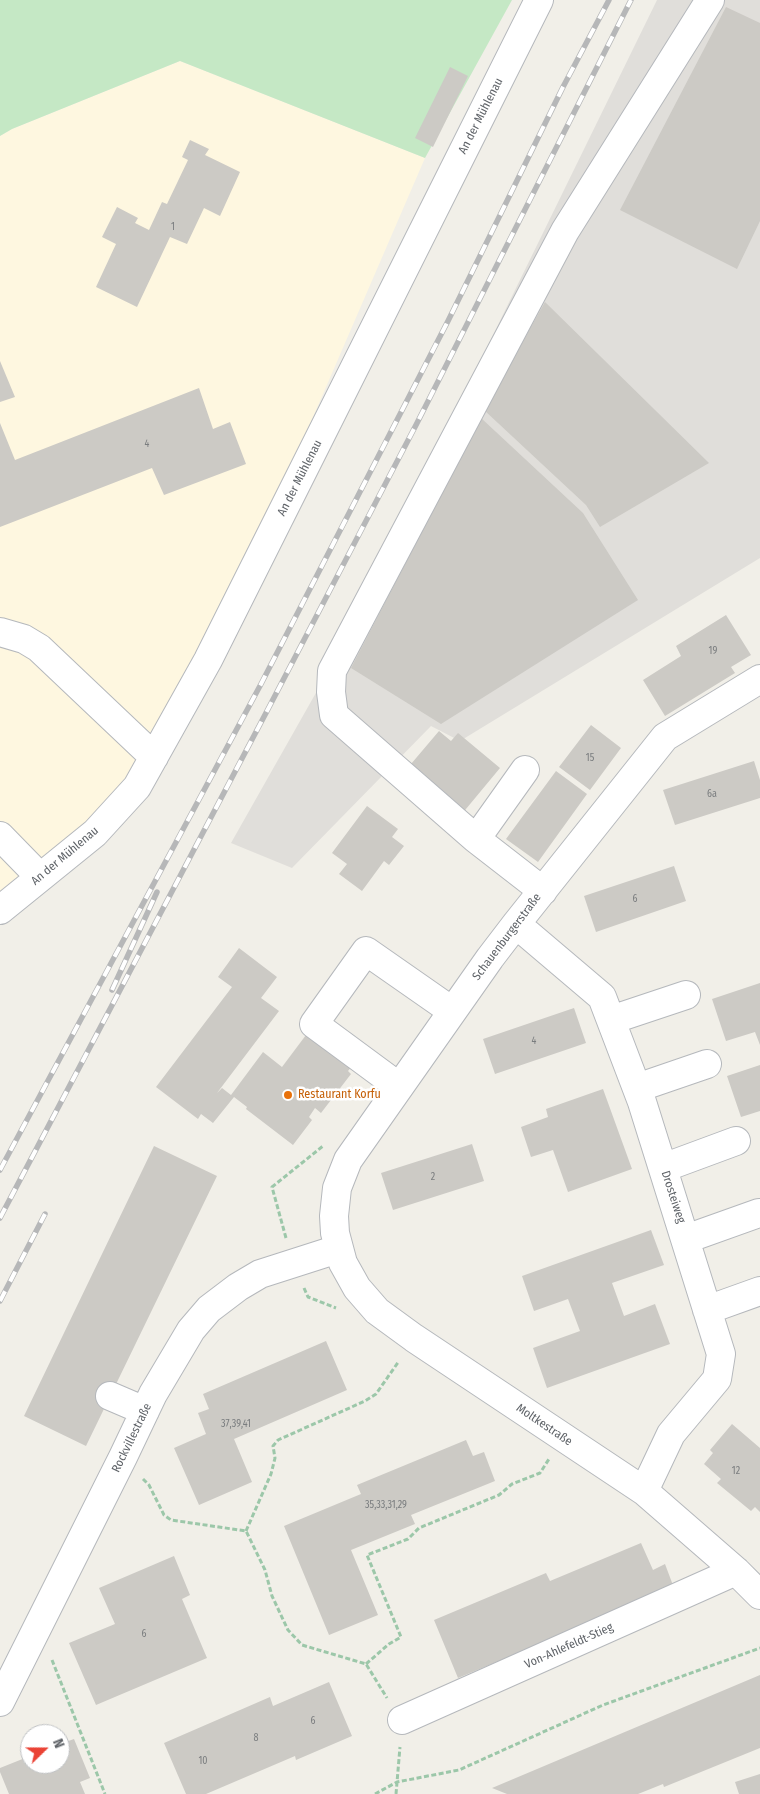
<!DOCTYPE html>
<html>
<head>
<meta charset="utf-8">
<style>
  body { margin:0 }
  #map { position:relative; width:760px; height:1794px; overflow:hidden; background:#f1efe8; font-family:"Fira Sans Condensed",sans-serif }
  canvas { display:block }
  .north { position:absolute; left:20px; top:1724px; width:50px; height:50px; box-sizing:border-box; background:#fff; border:1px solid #bfc1c3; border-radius:50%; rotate:68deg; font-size:14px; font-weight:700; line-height:20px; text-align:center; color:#5f6368 }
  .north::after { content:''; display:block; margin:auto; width:18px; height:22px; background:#ea4335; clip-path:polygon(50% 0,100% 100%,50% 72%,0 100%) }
</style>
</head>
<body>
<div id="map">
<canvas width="760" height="1794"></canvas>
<div class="north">N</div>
</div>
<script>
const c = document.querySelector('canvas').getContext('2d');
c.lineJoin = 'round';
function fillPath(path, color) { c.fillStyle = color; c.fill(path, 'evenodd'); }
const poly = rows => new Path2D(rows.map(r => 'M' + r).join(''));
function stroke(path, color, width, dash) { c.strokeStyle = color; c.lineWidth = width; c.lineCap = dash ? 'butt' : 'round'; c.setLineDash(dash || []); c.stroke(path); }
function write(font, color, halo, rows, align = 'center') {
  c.font = font + ' "Fira Sans Condensed",sans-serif'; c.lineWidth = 5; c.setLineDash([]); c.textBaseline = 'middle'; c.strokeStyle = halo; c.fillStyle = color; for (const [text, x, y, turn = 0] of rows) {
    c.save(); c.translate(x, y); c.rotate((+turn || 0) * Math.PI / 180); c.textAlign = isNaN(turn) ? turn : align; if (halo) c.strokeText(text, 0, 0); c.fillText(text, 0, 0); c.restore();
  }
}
fillPath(poly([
  [180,61,425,158,208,660,137,787,0,902,0,136,12,129]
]), '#fef7e0');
fillPath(poly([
  [657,0,760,0,760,558,460,741,431,726,292,868,231,843,330,668]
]), '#e0deda');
fillPath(poly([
  [0,0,512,0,425,158,180,61,12,129,0,136]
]), '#c5e8c5');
fillPath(poly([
  [726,7,760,23,760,221,737,269,620,210],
  [450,67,468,76,433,147,415,138],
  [190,140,209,149,205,155,240,172,220,216,204,208,187,244,170,237,137,307,96,287,116,244,102,237,117,207,138,218,135,223,149,230,162,202,167,204,188,160,182,157],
  [545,302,709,463,600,527,586,505,484,410],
  [0,361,15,397,0,402],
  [199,388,213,429,230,422,246,464,164,495,152,468,0,527,0,423,15,460],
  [481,418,583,513,638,600,441,724,351,668],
  [726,615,751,655,731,667,735,673,665,716,643,680,681,656,676,646],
  [591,725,621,748,590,790,559,767],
  [439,731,451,741,458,733,500,768,461,815,420,781,425,775,411,764],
  [754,761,760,780,760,798,675,825,663,790],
  [556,771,587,794,538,862,506,839],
  [367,806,398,829,392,837,404,846,389,865,384,861,362,891,339,874,347,864,332,853],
  [674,866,686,901,596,932,584,896],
  [239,948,277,977,261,998,279,1011,217,1093,222,1088,231,1095,263,1052,282,1067,309,1031,353,1065,348,1071,351,1074,321,1113,315,1108,309,1117,312,1120,293,1145,246,1109,247,1107,234,1097,213,1123,201,1114,198,1119,156,1087,232,987,218,977],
  [760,983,760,1045,755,1032,726,1041,712,999],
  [574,1008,586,1043,495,1074,483,1039],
  [760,1065,760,1111,741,1117,727,1076],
  [603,1089,632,1169,568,1192,553,1150,531,1157,521,1127,548,1117,546,1109],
  [472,1144,484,1181,393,1210,381,1173],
  [154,1146,217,1176,86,1446,24,1416],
  [651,1230,664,1265,612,1283,624,1316,655,1304,670,1344,547,1388,533,1348,580,1331,568,1299,534,1311,522,1276],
  [326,1341,347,1390,234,1439,252,1482,199,1505,174,1448,206,1434,198,1413,209,1409,203,1394],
  [732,1424,760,1448,760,1512,755,1507,751,1511,717,1483,721,1479,704,1464,713,1453,710,1450],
  [466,1440,473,1456,484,1452,495,1481,411,1515,415,1524,351,1550,378,1615,329,1635,284,1526,361,1494,357,1485],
  [641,1543,653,1570,665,1564,674,1588,458,1678,434,1620,546,1573,550,1581],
  [174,1556,190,1595,182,1599,207,1658,96,1705,69,1643,115,1624,99,1588],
  [760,1675,760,1748,664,1787,663,1784,638,1794,507,1794,492,1788],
  [329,1682,352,1736,296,1760,295,1756,206,1794,186,1794,164,1743,270,1697,273,1706],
  [74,1739,90,1778,80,1782,85,1794,9,1794,0,1772,0,1768,30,1756,30,1764,60,1764,60,1744],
  [760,1774,760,1794,739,1794,735,1782]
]), '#cccac5');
const minor = poly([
  [0,632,24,639,39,648,154,757],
  [760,679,665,737,516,924,490,958,348,1160,337,1188,334,1216,335,1233,343,1263,357,1288,377,1311,414,1338,644,1491,736,1571,760,1595],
  [525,770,476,839,543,891],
  [0,836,40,877],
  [476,839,334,715,331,692,332,671,565,231,710,0],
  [0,910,95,833,137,787,208,660,539,0],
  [516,924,602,997,642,1102,721,1354,717,1379,671,1434,644,1491],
  [611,1020,686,995],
  [398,1086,314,1024,366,951,452,1011],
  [637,1088,707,1064],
  [663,1168,736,1141],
  [686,1239,759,1213],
  [707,1310,760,1291],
  [110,1396,145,1411],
  [0,1702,123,1457,153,1394,191,1330,209,1309,238,1287,260,1274,338,1249],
  [402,1720,736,1571]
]);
stroke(minor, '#b5b8bc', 30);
stroke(poly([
  [286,1238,272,1187,323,1146],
  [304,1288,308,1297,336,1308],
  [143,1479,149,1485,164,1515,171,1520,246,1531,265,1570,272,1596,288,1630,302,1645,366,1664,387,1698],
  [246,1531,271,1474,275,1458,273,1446,278,1440,365,1401,376,1394,399,1361],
  [52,1660,105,1794],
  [366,1664,389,1644,401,1637,367,1555,408,1539,419,1528,499,1495,512,1484,540,1473,549,1459],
  [375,1794,397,1782,459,1770,603,1705,760,1648],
  [396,1794,400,1747]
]), '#9cc7a9', 3, [5, 2.5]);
stroke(minor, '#fff', 28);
const rail = poly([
  [112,990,157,892],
  [0,1170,261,684,448,321,563,87,609,0],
  [0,1218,267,711,416,425,631,0],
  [0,1301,45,1214]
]);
stroke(rail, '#b6b7b8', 5.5);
stroke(rail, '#fff', 4, [11]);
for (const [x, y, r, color] of [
  [288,1095,5,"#e8710a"]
]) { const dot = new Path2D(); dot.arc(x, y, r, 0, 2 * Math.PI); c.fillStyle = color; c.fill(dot); stroke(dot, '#fff', 2); }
write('10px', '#7a7d7f', null, [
  ["1",173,227],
  ["4",147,444],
  ["19",713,651],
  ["15",590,758],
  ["6a",712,794],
  ["6",635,899],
  ["4",534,1041],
  ["2",433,1177],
  ["37,39,41",236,1424],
  ["12",736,1471],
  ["35,33,31,29",386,1505],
  ["6",144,1634],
  ["6",313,1721],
  ["8",256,1738],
  ["10",203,1761]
]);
write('12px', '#5f6368', '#fff', [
  ["An der Mühlenau",481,116,-63],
  ["An der Mühlenau",300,478,-63],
  ["An der Mühlenau",65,856,-40],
  ["Schauenburgerstraße",507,937,-53],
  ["Drosteiweg",673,1197,72],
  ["Moltkestraße",544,1425,34],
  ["Rockvillestraße",132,1438,-64],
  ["Von-Ahlefeldt-Stieg",569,1646,-24]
]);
write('12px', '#c56008', '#fff', [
  ["Restaurant Korfu",298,1095]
], 'left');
</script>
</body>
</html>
